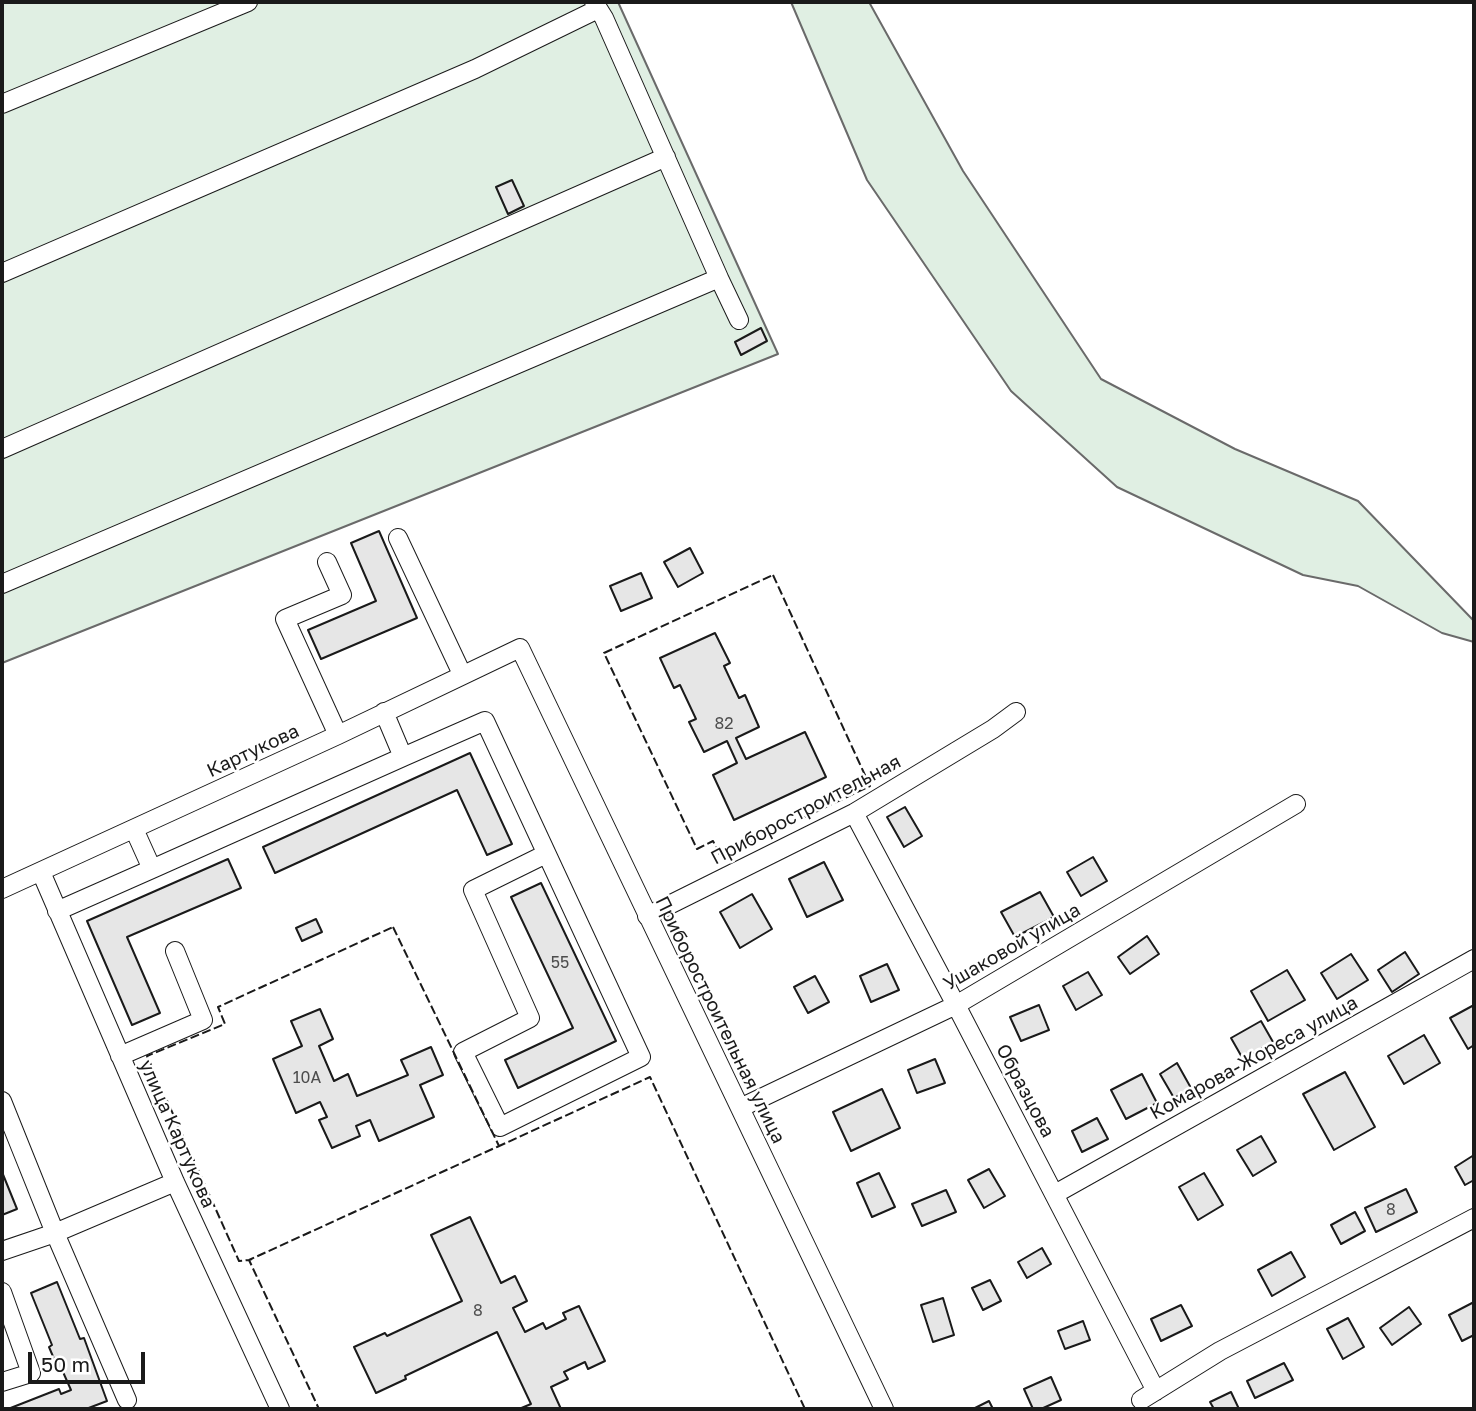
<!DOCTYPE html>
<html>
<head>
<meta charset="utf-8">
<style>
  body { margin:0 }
  #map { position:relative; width:1476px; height:1411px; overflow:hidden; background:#fff; font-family:"Golos Text",sans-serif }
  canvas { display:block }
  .frame { position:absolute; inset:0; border:4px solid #1a1a1a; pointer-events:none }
  .scale { position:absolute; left:28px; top:1352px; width:117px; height:32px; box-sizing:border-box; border:4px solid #1a1a1a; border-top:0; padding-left:9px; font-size:21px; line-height:24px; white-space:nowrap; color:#1a1a1a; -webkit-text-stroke:5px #fff; paint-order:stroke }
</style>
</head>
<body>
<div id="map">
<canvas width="1476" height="1411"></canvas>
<div class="frame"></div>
<div class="scale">50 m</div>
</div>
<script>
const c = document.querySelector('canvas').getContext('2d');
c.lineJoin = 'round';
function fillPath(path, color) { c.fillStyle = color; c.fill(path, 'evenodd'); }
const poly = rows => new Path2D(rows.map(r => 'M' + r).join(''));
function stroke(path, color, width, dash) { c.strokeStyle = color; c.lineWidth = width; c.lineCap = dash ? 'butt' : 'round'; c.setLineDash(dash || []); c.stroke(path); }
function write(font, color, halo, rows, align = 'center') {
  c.font = font + ' "Golos Text",sans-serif'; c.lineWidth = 5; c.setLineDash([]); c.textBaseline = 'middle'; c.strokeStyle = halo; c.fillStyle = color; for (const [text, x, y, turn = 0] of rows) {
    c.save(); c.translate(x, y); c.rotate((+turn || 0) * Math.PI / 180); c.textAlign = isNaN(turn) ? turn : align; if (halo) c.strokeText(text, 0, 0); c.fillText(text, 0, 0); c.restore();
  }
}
const green = poly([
  [2,2,618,2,778,354,2,663,2,2],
  [791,2,869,2,963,171,1101,379,1235,449,1358,501,1474,621,1474,642,1442,633,1358,586,1303,575,1117,487,1011,391,867,180,791,2]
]);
fillPath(green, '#e0efe3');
stroke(green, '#6a6a6a', 2);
const building = poly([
  [512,180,524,206,508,214,496,187,512,180],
  [761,328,767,341,741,355,735,342,761,328],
  [379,531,417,618,321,659,308,630,376,601,351,543,379,531],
  [690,548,703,573,678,587,664,562,690,548],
  [641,573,652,598,621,611,610,586,641,573],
  [715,633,730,663,724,666,739,698,745,695,759,727,736,738,746,759,805,732,826,777,734,820,713,775,737,763,727,741,704,752,689,722,696,719,680,685,674,688,660,658,715,633],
  [470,753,512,844,487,855,457,790,275,873,263,847,470,753],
  [905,807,922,836,904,847,887,817,905,807],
  [1093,857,1107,881,1081,896,1067,872,1093,857],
  [228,859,241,888,127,937,160,1013,132,1025,87,921,228,859],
  [824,862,843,900,807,917,789,879,824,862],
  [541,883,616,1041,518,1088,505,1060,573,1028,511,897,541,883],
  [1040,892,1054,917,1015,937,1001,912,1040,892],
  [752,894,772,929,740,948,720,912,752,894],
  [316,919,322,932,302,941,296,928,316,919],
  [1147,936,1159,954,1130,974,1118,957,1147,936],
  [1405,952,1419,974,1392,992,1378,970,1405,952],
  [1351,954,1368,980,1337,999,1321,973,1351,954],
  [887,964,899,990,871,1002,860,976,887,964],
  [1287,970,1305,1000,1268,1021,1251,991,1287,970],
  [1088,972,1102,995,1076,1010,1063,986,1088,972],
  [815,976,829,1002,808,1013,794,987,815,976],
  [1039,1005,1049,1030,1021,1041,1010,1017,1039,1005],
  [1474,1005,1474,1045,1468,1049,1450,1018,1474,1005],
  [320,1009,333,1039,319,1046,334,1081,348,1074,357,1096,408,1075,401,1060,431,1047,443,1075,420,1085,434,1117,379,1141,370,1120,356,1126,360,1136,332,1148,319,1120,327,1117,320,1102,296,1113,273,1059,302,1046,291,1021,320,1009],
  [1261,1021,1273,1042,1243,1059,1231,1038,1261,1021],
  [1424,1035,1440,1063,1404,1084,1388,1056,1424,1035],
  [935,1059,945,1083,917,1093,908,1070,935,1059],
  [1177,1063,1191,1088,1174,1098,1160,1074,1177,1063],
  [1345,1072,1375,1127,1334,1150,1303,1094,1345,1072],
  [1142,1074,1157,1103,1126,1119,1111,1090,1142,1074],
  [882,1089,900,1128,851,1151,833,1112,882,1089],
  [1097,1118,1108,1139,1082,1152,1072,1131,1097,1118],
  [1261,1136,1276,1162,1253,1176,1237,1150,1261,1136],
  [1474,1155,1474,1180,1465,1185,1455,1167,1474,1155],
  [989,1169,1005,1196,984,1208,968,1180,989,1169],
  [2,1172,17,1209,2,1215,2,1172],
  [879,1173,895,1207,872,1217,857,1183,879,1173],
  [1204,1173,1223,1205,1198,1220,1179,1187,1204,1173],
  [1406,1189,1417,1212,1376,1232,1365,1208,1406,1189],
  [946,1190,956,1212,922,1226,912,1204,946,1190],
  [1355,1212,1365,1231,1341,1244,1331,1225,1355,1212],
  [470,1217,501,1283,515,1276,527,1301,513,1308,525,1332,543,1323,546,1329,566,1319,563,1313,579,1306,605,1361,588,1369,585,1362,564,1372,568,1379,551,1387,561,1409,519,1409,531,1404,497,1332,405,1376,406,1379,376,1393,354,1347,385,1333,387,1336,462,1301,431,1235,470,1217],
  [1042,1248,1051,1264,1027,1278,1018,1262,1042,1248],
  [1291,1252,1305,1277,1272,1296,1258,1270,1291,1252],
  [990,1280,1001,1301,983,1310,972,1288,990,1280],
  [57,1282,80,1339,84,1338,107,1401,86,1409,8,1409,59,1389,61,1394,71,1390,63,1372,60,1373,49,1347,52,1345,31,1293,57,1282],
  [943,1298,954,1335,933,1342,921,1305,943,1298],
  [1474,1302,1474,1335,1462,1341,1449,1315,1474,1302],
  [1181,1305,1192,1326,1161,1341,1151,1319,1181,1305],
  [1409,1307,1421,1324,1392,1345,1380,1328,1409,1307],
  [1348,1318,1364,1347,1343,1359,1327,1329,1348,1318],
  [1083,1321,1090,1340,1065,1349,1058,1331,1083,1321],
  [1284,1363,1293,1380,1255,1398,1247,1381,1284,1363],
  [1051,1377,1061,1400,1041,1409,1033,1409,1024,1389,1051,1377],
  [1231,1392,1239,1409,1214,1409,1210,1402,1231,1392],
  [989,1401,993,1409,973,1409,989,1401]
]);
fillPath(building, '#e6e6e6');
stroke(building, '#1a1a1a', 2);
const minor = poly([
  [594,2,604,18,719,278],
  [2,104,248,2],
  [2,273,475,69,598,9],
  [2,449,666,157],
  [398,538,462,674],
  [327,562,342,595,285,619,338,735],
  [2,584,719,278,739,320],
  [384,712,403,757,485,721,641,1057,500,1127,463,1052,530,1018,473,890,546,854],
  [854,813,956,1005,1156,1391],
  [134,829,152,869,403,757],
  [41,872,175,1182,280,1409],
  [2,889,338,735,520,648,884,1409],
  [57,911,152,869],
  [647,916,854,813,993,729,1016,712],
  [120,1056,203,1020,175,951],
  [2,1101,55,1233,127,1400],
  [740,1108,956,1005,1296,804],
  [1055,1194,1474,959],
  [2,1251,55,1233,175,1182],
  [2,1292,31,1373,2,1382],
  [1141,1400,1220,1351,1474,1218]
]);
stroke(minor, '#1a1a1a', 20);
stroke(minor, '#fff', 18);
stroke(poly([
  [773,575,870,786,721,857,713,841,697,849,604,653,773,575],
  [393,927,499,1146,249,1260,239,1261,147,1056,225,1024,218,1007,393,927],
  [497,1147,650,1077,805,1409],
  [252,1259,249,1260,319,1409]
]), '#1a1a1a', 2, [9, 3.5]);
write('16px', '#4d4d4d', null, [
  ["82",724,724],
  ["55",560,963],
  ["10А",307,1078],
  ["8",1391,1210],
  ["8",478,1311]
]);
write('19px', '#1a1a1a', '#fff', [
  ["Картукова",253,751,-25],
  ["Приборостроительная",806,810,-28],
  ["Ушаковой улица",1012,947,-30],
  ["Приборостроительная улица",720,1020,64],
  ["Комарова-Жореса улица",1254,1058,-29],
  ["Образцова",1025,1091,62],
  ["улица Картукова",177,1134,66]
]);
</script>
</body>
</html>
